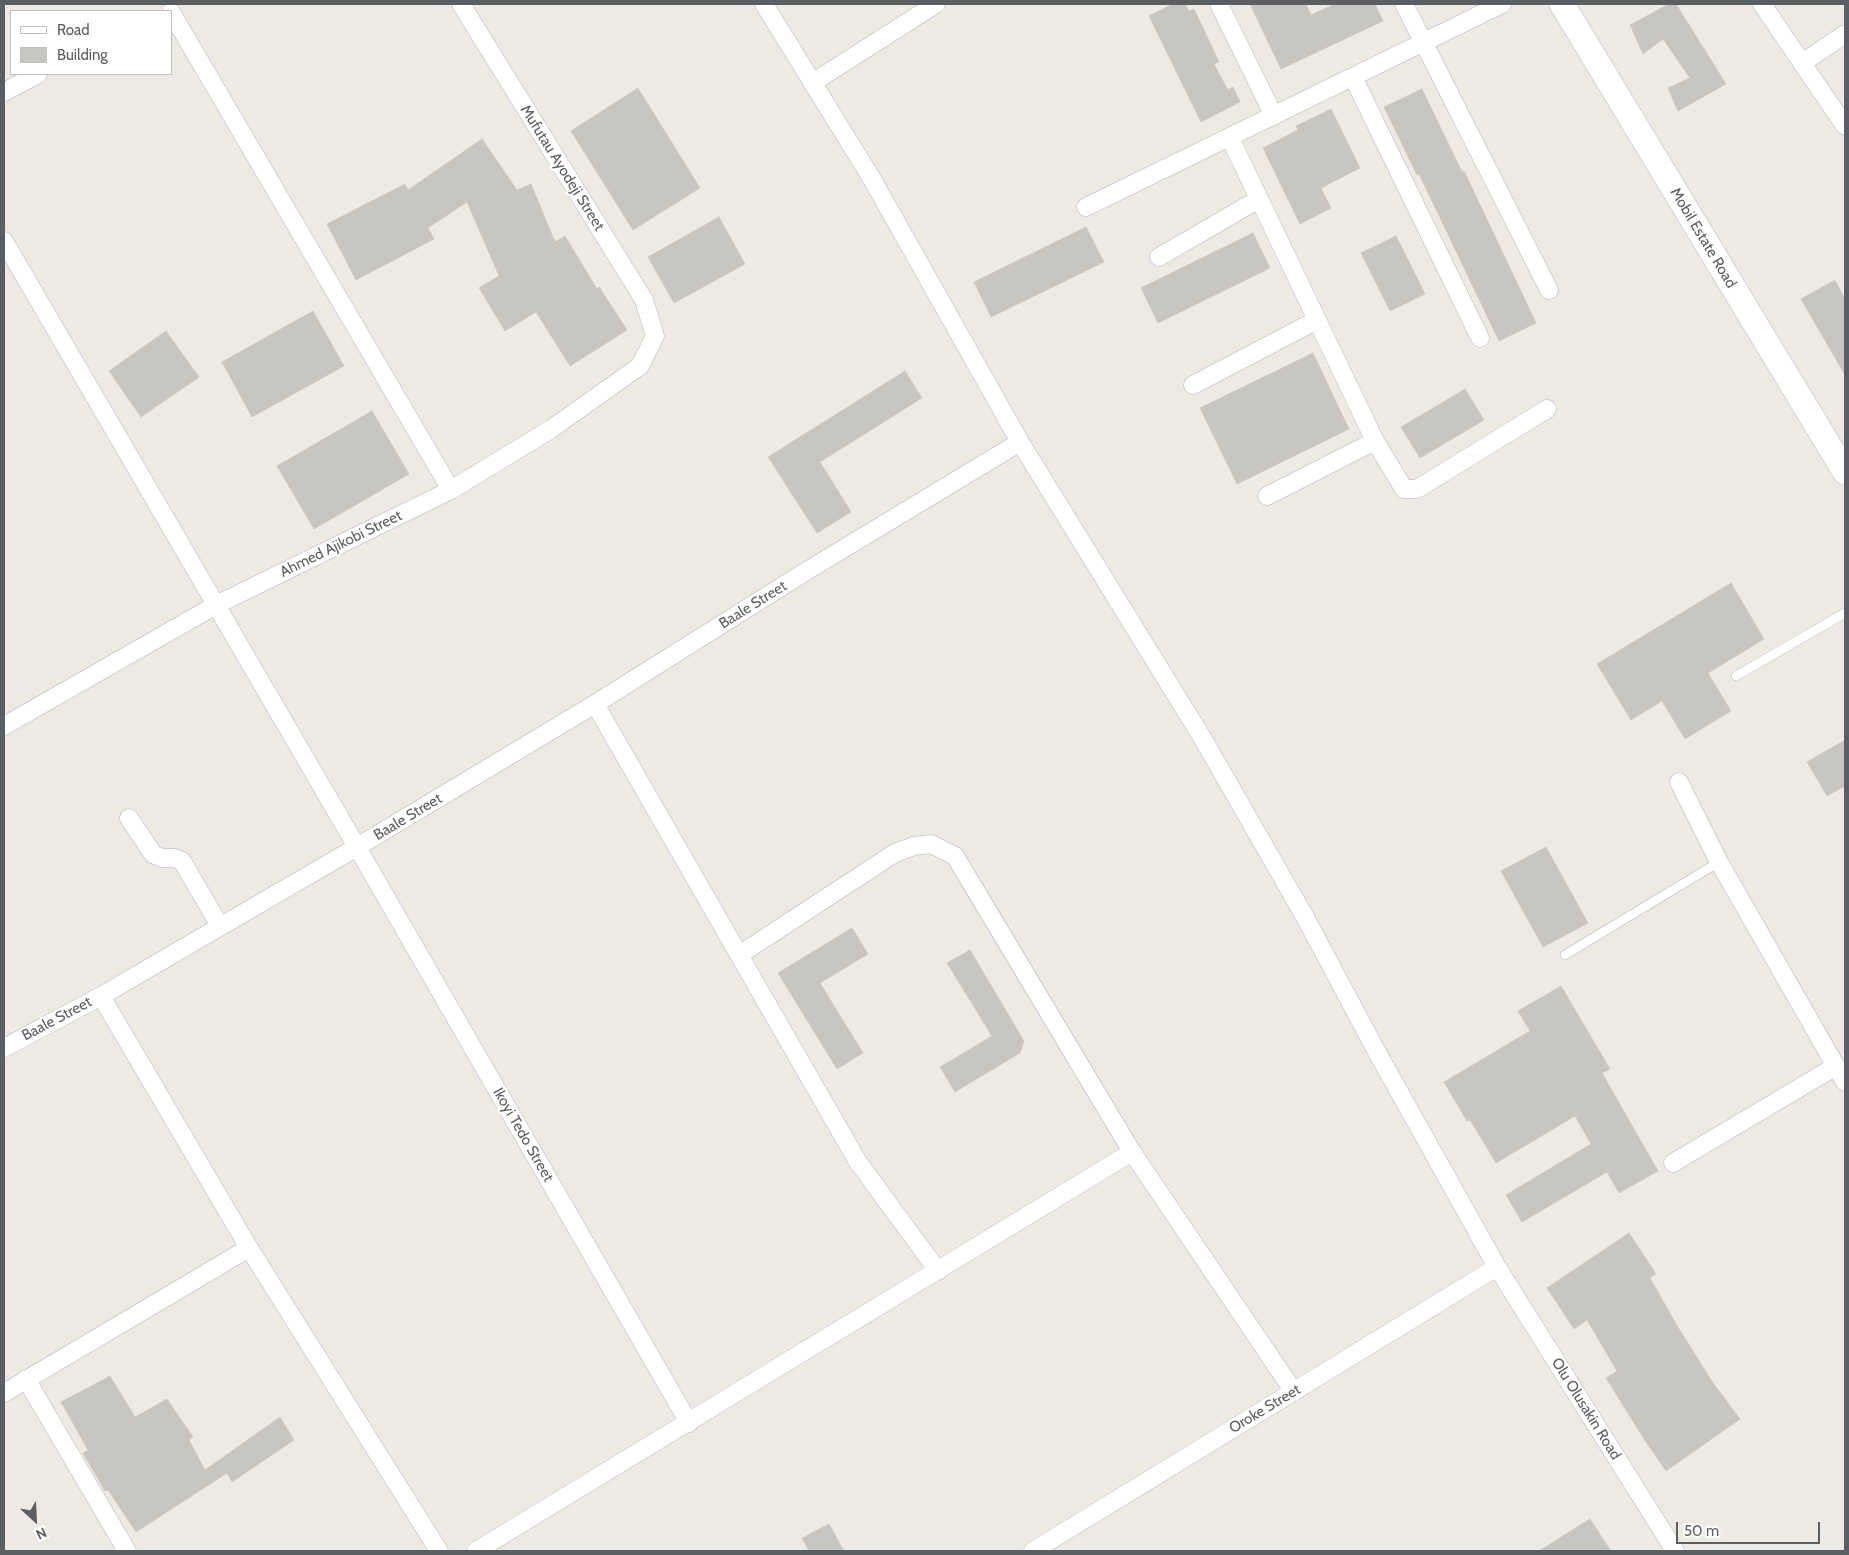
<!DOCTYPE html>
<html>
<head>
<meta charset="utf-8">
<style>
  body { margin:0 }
  #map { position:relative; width:1849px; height:1555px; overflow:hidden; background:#eceae2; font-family:Cabin,sans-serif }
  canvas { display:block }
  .frame { position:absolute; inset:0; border:5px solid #5b5e62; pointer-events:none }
  .legend { position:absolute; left:10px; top:10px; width:162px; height:65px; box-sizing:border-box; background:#fff; border:1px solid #bdbfc0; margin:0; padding:6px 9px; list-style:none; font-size:15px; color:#5b5e62 }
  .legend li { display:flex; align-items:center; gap:10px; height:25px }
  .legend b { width:25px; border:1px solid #bdbfc0 }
  .north { position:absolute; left:10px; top:1495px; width:50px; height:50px; -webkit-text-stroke:4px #fff; paint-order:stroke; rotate:155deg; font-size:14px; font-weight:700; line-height:20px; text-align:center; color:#5b5e62 }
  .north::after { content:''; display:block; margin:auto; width:18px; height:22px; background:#5b5e62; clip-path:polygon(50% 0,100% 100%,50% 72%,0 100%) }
  .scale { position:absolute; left:1676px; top:1522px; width:144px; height:22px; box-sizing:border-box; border:2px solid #5b5e62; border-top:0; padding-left:6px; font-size:15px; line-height:18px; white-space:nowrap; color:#5b5e62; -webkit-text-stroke:4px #fff; paint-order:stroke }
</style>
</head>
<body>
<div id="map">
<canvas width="1849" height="1555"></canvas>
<div class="frame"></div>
<ul class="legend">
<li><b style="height:6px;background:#fff"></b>Road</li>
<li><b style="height:14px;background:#c7c5c0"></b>Building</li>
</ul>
<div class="north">N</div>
<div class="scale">50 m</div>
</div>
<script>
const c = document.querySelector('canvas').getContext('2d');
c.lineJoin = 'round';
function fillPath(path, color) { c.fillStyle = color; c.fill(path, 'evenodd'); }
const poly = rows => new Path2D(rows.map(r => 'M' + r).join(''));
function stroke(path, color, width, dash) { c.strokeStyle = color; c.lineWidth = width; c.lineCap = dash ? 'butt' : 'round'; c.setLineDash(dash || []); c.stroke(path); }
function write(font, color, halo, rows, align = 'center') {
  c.font = font + ' Cabin,sans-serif'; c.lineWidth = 4.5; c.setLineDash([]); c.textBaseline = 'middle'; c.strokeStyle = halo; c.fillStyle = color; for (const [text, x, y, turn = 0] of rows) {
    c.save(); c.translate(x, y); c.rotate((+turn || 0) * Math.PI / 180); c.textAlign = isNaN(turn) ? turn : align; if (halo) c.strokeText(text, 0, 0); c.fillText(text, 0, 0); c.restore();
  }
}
const building = poly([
  [1173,4,1185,4,1189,11,1194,9,1219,62,1214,64,1228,90,1233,87,1240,102,1201,122,1149,16,1173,4],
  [1250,4,1306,4,1311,15,1335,4,1375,4,1383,21,1281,69,1250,4],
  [1669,4,1676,4,1726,84,1678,111,1668,88,1690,78,1663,39,1643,54,1630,25,1669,4],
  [638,88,700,188,633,230,571,131,638,88],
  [1422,89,1462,172,1464,171,1536,323,1499,341,1419,174,1417,175,1384,107,1422,89],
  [1331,109,1360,168,1321,188,1331,208,1300,224,1263,148,1298,130,1296,126,1331,109],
  [482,139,517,190,531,184,555,242,565,236,597,289,599,287,627,330,570,366,536,312,505,331,479,288,499,276,467,202,428,228,434,239,356,280,327,224,405,184,408,190,482,139],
  [719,217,745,264,674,303,648,257,719,217],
  [1086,227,1104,262,991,317,974,282,1086,227],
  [1253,233,1270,268,1158,323,1141,288,1253,233],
  [1396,236,1425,294,1390,311,1361,253,1396,236],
  [1835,280,1845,299,1845,375,1801,299,1835,280],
  [313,311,344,366,252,417,222,362,313,311],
  [166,331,199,377,141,417,109,371,166,331],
  [1313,353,1349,429,1237,484,1200,408,1313,353],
  [905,371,922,398,820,462,851,512,817,533,768,457,905,371],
  [1465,389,1484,420,1420,458,1401,427,1465,389],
  [372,411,409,474,314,529,277,466,372,411],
  [1731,583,1764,639,1708,673,1731,711,1685,739,1662,701,1631,720,1597,664,1731,583],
  [1845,740,1845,786,1827,796,1807,762,1845,740],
  [1546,847,1588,923,1543,947,1501,871,1546,847],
  [852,928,868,954,820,983,863,1053,837,1069,778,973,852,928],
  [970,950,1024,1041,1020,1053,955,1092,940,1067,992,1036,947,963,970,950],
  [1561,986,1610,1069,1602,1073,1658,1171,1619,1193,1607,1172,1522,1222,1506,1195,1591,1144,1575,1116,1496,1163,1470,1120,1467,1121,1444,1082,1530,1031,1518,1011,1561,986],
  [1629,1233,1656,1274,1650,1278,1676,1324,1713,1383,1740,1419,1666,1471,1644,1439,1606,1378,1617,1371,1587,1320,1574,1329,1547,1288,1629,1233],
  [110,1376,135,1417,167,1399,193,1437,189,1440,205,1470,280,1417,294,1440,232,1482,227,1473,136,1532,108,1490,105,1491,83,1453,88,1450,61,1402,110,1376],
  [1590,1519,1611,1551,1539,1551,1590,1519],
  [829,1524,844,1551,809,1551,802,1538,829,1524]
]);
fillPath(building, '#c7c5c0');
stroke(building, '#d0ccc1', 1);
const lane = poly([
  [1736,676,1845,613],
  [1565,955,1719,862]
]);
const street = poly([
  [764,4,872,179,1020,442,1203,739,1305,917,1378,1054,1497,1267,1675,1551],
  [1219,4,1274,116],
  [1404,4,1549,290],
  [1762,4,1802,63,1845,34],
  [171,12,451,490],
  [1802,63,1845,126],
  [1353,77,1480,338],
  [812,83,936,4],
  [4,92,38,74],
  [1230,138,1375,441,1404,489,1417,489,1547,409],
  [1086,207,1502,4],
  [4,241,357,847,689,1423],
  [1159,257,1259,199],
  [1193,385,1317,320],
  [1267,496,1375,441],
  [595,704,858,1162,938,1271],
  [4,726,216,605,451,490,551,429,640,366,655,336,644,300,461,4],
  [1679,782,1719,862,1845,1082],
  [129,818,153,854,162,858,175,858,182,861,220,926],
  [739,955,895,853,914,846,931,844,955,856,1132,1152],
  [101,996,249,1248,439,1551],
  [4,1048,101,996,357,847,595,704,805,572,1020,442],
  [1673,1163,1836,1066],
  [26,1379,127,1551],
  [4,1393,249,1248],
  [476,1551,1132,1152,1294,1392],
  [1033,1551,1497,1267]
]);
const secondary = poly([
  [1562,4,1845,472]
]);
stroke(lane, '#b3b4b8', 10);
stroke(street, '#b3b4b8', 19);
stroke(secondary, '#b4b6bb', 26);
stroke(lane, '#fff', 9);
stroke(street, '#fff', 18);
stroke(secondary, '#fff', 25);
write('15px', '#5b5e62', '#fff', [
  ["Mufutau Ayodeji Street",562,168,58],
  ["Mobil Estate Road",1703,238,59],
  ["Ahmed Ajikobi Street",341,544,-26],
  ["Baale Street",753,605,-32],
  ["Baale Street",408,817,-31],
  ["Baale Street",57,1019,-28],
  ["Ikoyi Tedo Street",523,1135,60],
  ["Oroke Street",1265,1409,-31],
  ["Olu Olusakin Road",1586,1409,58]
]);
</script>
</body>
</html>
